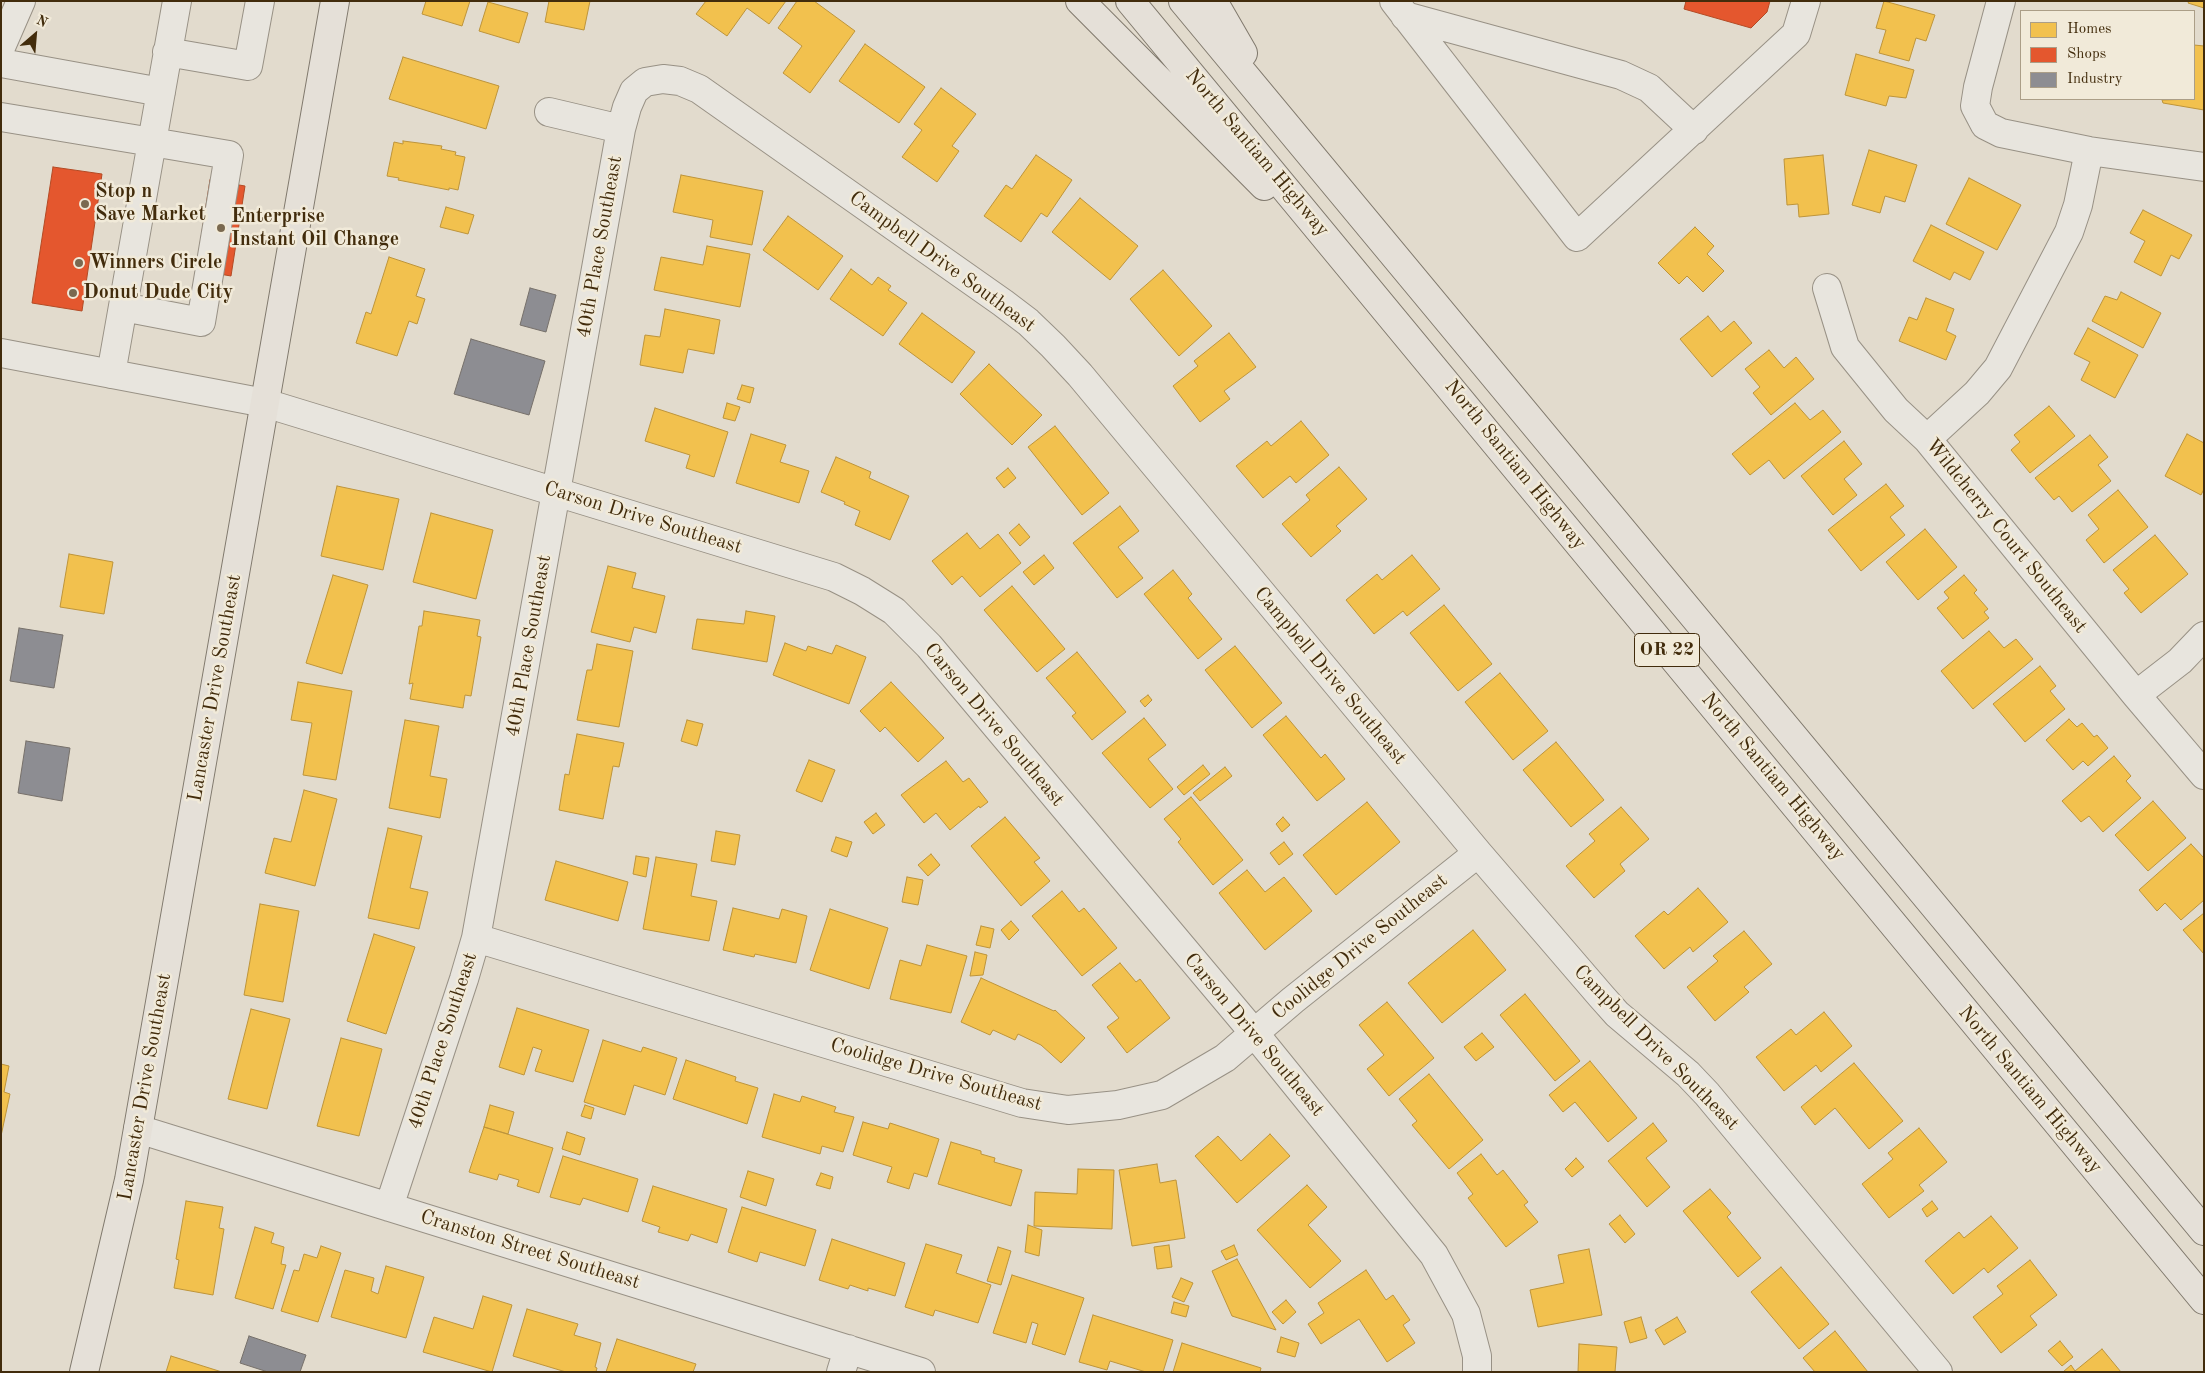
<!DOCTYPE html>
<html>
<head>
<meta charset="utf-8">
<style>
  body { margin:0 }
  #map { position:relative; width:2205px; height:1373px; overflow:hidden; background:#e2dbcd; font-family:"Old Standard TT",serif }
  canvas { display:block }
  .frame { position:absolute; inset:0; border:2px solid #422c0c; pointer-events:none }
  .legend { position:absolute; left:2020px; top:10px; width:175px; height:90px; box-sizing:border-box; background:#f1ead9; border:1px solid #ab9e87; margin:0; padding:6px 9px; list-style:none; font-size:15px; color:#422c0c }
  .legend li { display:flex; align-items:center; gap:10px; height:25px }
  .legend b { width:25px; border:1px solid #ab9e87 }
  .north { position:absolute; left:10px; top:10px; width:50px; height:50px; -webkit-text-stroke:4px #f1ead9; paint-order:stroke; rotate:27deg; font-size:14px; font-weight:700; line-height:20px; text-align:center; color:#422c0c }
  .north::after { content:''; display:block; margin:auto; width:18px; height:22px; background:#422c0c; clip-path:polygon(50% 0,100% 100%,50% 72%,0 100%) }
</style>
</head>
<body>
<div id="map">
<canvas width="2205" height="1373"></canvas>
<div class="frame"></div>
<ul class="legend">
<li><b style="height:14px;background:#f2c14e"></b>Homes</li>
<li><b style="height:14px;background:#e4572e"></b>Shops</li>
<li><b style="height:14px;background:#8d8d92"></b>Industry</li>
</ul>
<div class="north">N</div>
</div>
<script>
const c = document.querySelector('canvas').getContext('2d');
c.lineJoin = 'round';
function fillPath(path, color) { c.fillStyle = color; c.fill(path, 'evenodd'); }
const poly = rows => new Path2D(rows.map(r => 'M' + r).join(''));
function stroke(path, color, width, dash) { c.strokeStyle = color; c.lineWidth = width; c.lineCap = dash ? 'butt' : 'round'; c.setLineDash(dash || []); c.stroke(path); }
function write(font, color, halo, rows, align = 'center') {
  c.font = font + ' "Old Standard TT",serif'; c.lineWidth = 5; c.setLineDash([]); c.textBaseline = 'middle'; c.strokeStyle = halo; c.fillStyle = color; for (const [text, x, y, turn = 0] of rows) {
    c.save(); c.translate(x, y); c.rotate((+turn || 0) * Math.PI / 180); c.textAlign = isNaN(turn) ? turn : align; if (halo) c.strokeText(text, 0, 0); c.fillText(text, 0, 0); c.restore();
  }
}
const homes = poly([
  [426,1,470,1,462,26,422,14,426,1],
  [549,1,590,1,584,30,545,22,549,1],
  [706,1,786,1,769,24,747,8,727,36,696,14,706,1],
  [797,1,814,1,855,31,810,93,783,73,802,46,778,28,797,1],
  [1884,1,1935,15,1926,41,1916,38,1909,61,1879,53,1886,30,1876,28,1884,1],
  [2189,1,2204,1,2204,8,2188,3,2189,1],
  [488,2,528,13,519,43,479,31,488,2],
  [865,44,925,87,899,123,839,81,865,44],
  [2194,45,2204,46,2204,110,2163,103,2162,100,2194,99,2194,45],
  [1856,54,1914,70,1906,98,1889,96,1886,106,1845,95,1856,54],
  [403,57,499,86,486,129,389,99,403,57],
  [941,88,976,114,952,146,959,151,937,182,902,157,922,130,914,124,941,88],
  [403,141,442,146,441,149,456,152,455,155,465,157,458,190,449,188,449,190,398,180,399,178,387,176,394,142,403,144,403,141],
  [1869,150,1917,165,1905,202,1885,196,1880,213,1852,205,1869,150],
  [1036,155,1072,180,1047,217,1041,213,1021,242,984,216,1006,185,1012,189,1036,155],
  [1823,155,1829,214,1799,217,1798,204,1787,205,1784,159,1823,155],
  [681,175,763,191,752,245,710,237,713,220,673,212,681,175],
  [1969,178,2021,205,1997,250,1946,224,1969,178],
  [1080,198,1138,246,1110,280,1052,232,1080,198],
  [446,207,474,215,468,234,440,227,446,207],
  [2143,210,2192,235,2179,259,2171,255,2161,276,2134,262,2145,241,2130,233,2143,210],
  [788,216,843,256,818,290,763,250,788,216],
  [1931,225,1984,252,1970,280,1954,272,1950,280,1913,261,1931,225],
  [1695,227,1714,246,1707,254,1724,271,1703,292,1687,276,1679,284,1658,263,1695,227],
  [707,246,750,254,740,307,654,290,661,257,703,265,707,246],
  [389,257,425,269,416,296,425,299,417,324,409,321,397,356,356,343,366,312,371,314,389,257],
  [851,269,872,285,878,277,891,286,888,290,907,303,883,336,830,299,851,269],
  [1163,270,1212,326,1179,356,1130,299,1163,270],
  [2121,292,2161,313,2143,348,2092,321,2105,296,2117,300,2121,292],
  [1926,298,1954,309,1946,331,1956,336,1946,360,1899,341,1909,317,1917,320,1926,298],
  [665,309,720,320,714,354,688,349,683,373,640,365,645,335,660,337,665,309],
  [922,313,975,352,952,383,899,344,922,313],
  [1708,316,1721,332,1734,321,1752,343,1712,377,1680,339,1708,316],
  [2088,328,2138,355,2115,398,2081,380,2090,362,2074,354,2088,328],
  [1229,333,1256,367,1224,391,1230,399,1200,422,1173,386,1198,366,1194,361,1229,333],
  [1769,350,1784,368,1796,357,1814,379,1771,415,1753,393,1760,387,1745,369,1769,350],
  [989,364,1042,415,1012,445,960,394,989,364],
  [742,385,754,388,750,403,737,399,742,385],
  [727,403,740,407,735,421,723,418,727,403],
  [1795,403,1810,420,1823,410,1841,432,1784,479,1769,460,1750,475,1732,454,1795,403],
  [2049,406,2075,436,2030,473,2011,450,2020,442,2014,435,2049,406],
  [655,408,728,432,714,477,686,468,690,455,645,441,655,408],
  [1301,421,1329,455,1296,483,1290,476,1263,498,1236,466,1267,441,1271,446,1301,421],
  [1055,426,1109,493,1082,515,1028,447,1055,426],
  [751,434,786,445,780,462,809,471,799,503,736,483,751,434],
  [2187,434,2204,443,2204,489,2201,495,2165,476,2187,434],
  [2090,435,2108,457,2098,465,2111,481,2072,512,2059,496,2054,500,2035,478,2090,435],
  [1844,441,1862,464,1844,479,1857,495,1833,515,1801,476,1844,441],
  [836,457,871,472,869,478,909,496,890,540,855,525,860,511,844,504,845,502,821,492,836,457],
  [1339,467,1367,499,1336,526,1341,531,1311,557,1282,524,1310,500,1306,495,1339,467],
  [1008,468,1016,478,1004,488,996,478,1008,468],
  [1886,484,1904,506,1890,517,1905,535,1861,571,1828,530,1886,484],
  [337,486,399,499,383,570,321,556,337,486],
  [2118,490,2148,527,2104,563,2086,540,2099,529,2088,515,2118,490],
  [1120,506,1139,531,1118,547,1143,578,1117,598,1073,543,1120,506],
  [431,513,493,530,476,599,413,582,431,513],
  [1019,524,1030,537,1020,546,1009,533,1019,524],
  [1925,529,1957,567,1918,600,1886,562,1925,529],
  [967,533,980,549,998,534,1021,563,980,597,962,576,952,585,932,561,967,533],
  [2155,535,2188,574,2141,613,2124,593,2129,589,2113,570,2155,535],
  [69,554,113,562,104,614,60,607,69,554],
  [1044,555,1054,568,1034,585,1023,572,1044,555],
  [1412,555,1440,589,1407,616,1403,611,1374,634,1346,600,1377,574,1382,580,1412,555],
  [608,566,636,573,632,588,665,596,656,633,634,627,630,642,591,632,608,566],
  [1173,570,1192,594,1188,598,1222,639,1198,659,1144,594,1173,570],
  [333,575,368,585,342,674,306,663,333,575],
  [1964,575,1977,590,1974,593,1988,609,1984,612,1989,618,1963,639,1937,608,1949,598,1944,592,1964,575],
  [1012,586,1065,649,1037,672,984,610,1012,586],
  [1444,605,1492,664,1458,691,1410,633,1444,605],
  [424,611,480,620,477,636,481,637,471,696,465,695,463,708,410,699,413,683,409,684,419,626,422,626,424,611],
  [746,611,775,616,767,662,692,649,697,619,744,624,746,611],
  [1989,631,2004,648,2016,639,2033,659,1973,709,1941,671,1989,631],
  [785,643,806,651,808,646,832,654,836,645,866,657,849,704,773,675,785,643],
  [597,644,633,651,619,727,577,720,587,670,592,670,597,644],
  [1235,646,1282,703,1252,728,1205,670,1235,646],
  [1077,652,1126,712,1092,740,1072,716,1076,713,1046,678,1077,652],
  [2040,666,2056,686,2050,691,2065,709,2025,742,1993,704,2040,666],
  [1500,673,1548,731,1513,760,1465,702,1500,673],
  [298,682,352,691,336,780,303,775,312,723,291,720,298,682],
  [891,682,944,738,918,762,885,727,880,732,860,711,891,682],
  [1148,695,1152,700,1145,707,1140,701,1148,695],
  [1286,716,1321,758,1325,754,1345,779,1317,801,1263,735,1286,716],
  [1144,718,1166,745,1148,759,1173,789,1150,808,1102,753,1144,718],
  [2069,719,2077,727,2082,723,2094,737,2097,735,2108,748,2088,766,2083,761,2073,770,2046,740,2069,719],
  [405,720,439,726,430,776,447,779,440,818,389,808,405,720],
  [687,720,703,724,697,746,681,741,687,720],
  [577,734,624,743,619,767,613,766,603,819,559,810,565,774,569,775,577,734],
  [1556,742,1604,800,1571,827,1523,770,1556,742],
  [2114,756,2131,776,2126,781,2141,798,2103,832,2089,816,2081,822,2062,801,2114,756],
  [809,760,835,770,822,802,796,791,809,760],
  [946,761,963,782,969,778,988,802,980,808,979,806,950,830,936,813,924,823,901,795,946,761],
  [1203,765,1210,774,1184,795,1177,787,1203,765],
  [1225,767,1232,776,1200,801,1193,793,1225,767],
  [304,790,337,799,315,886,265,873,274,838,291,842,304,790],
  [1191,797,1243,860,1213,885,1178,842,1181,839,1164,819,1191,797],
  [2153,801,2186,838,2148,871,2115,835,2153,801],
  [1367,802,1400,842,1336,895,1303,855,1367,802],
  [1621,807,1649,839,1620,864,1625,871,1594,898,1566,866,1595,841,1589,834,1621,807],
  [876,813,885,825,873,834,864,822,876,813],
  [1005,817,1040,858,1034,862,1050,881,1021,906,971,846,1005,817],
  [1283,817,1290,825,1282,832,1276,824,1283,817],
  [388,828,422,836,410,888,428,892,419,929,368,918,388,828],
  [716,831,740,835,735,865,711,861,716,831],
  [836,837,852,842,847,857,831,851,836,837],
  [1284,842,1293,854,1279,865,1270,853,1284,842],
  [2191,844,2204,858,2204,900,2181,920,2165,903,2157,911,2139,890,2191,844],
  [931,854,940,865,928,876,918,865,931,854],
  [636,856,649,858,646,877,633,874,636,856],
  [656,857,697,864,691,896,717,901,709,941,643,929,656,857],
  [556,861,628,882,618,921,545,900,556,861],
  [1247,870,1265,892,1284,877,1312,911,1265,950,1219,893,1247,870],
  [907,877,923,880,918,905,902,902,907,877],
  [1698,888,1728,922,1693,952,1690,947,1664,969,1635,936,1664,911,1668,915,1698,888],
  [1062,891,1079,912,1084,908,1117,948,1082,976,1032,916,1062,891],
  [260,904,299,911,283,1002,244,995,260,904],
  [733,908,779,919,782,909,807,916,796,963,755,954,754,957,723,950,733,908],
  [830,909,888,928,869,989,810,970,830,909],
  [2204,913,2204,954,2183,930,2204,913],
  [1011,921,1019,930,1009,940,1001,930,1011,921],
  [981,926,994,929,990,948,976,945,981,926],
  [1473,930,1506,970,1442,1023,1408,983,1473,930],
  [1744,931,1772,964,1744,987,1749,992,1715,1021,1687,987,1718,961,1713,956,1744,931],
  [374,934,415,947,386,1034,347,1021,374,934],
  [927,945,967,956,951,1013,890,999,900,960,921,966,927,945],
  [975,952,987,955,983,975,970,976,975,952],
  [1120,963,1136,982,1140,979,1170,1018,1127,1053,1107,1027,1119,1018,1092,985,1120,963],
  [981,978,1054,1011,1055,1010,1085,1038,1061,1063,1041,1045,1018,1034,1015,1040,993,1030,990,1035,961,1022,981,978],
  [1525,994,1580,1061,1555,1081,1500,1015,1525,994],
  [1387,1002,1434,1058,1389,1096,1367,1069,1384,1055,1359,1025,1387,1002],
  [517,1008,589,1030,573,1082,535,1071,542,1050,533,1047,524,1075,499,1067,517,1008],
  [251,1009,290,1019,267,1109,228,1099,251,1009],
  [1824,1012,1852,1046,1821,1072,1816,1065,1784,1091,1756,1057,1791,1029,1796,1035,1824,1012],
  [1482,1033,1494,1047,1476,1061,1464,1047,1482,1033],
  [341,1038,382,1049,359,1136,317,1126,341,1038],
  [603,1040,641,1052,643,1047,677,1058,665,1095,634,1085,625,1115,584,1102,603,1040],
  [686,1060,736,1077,735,1081,758,1088,747,1124,673,1099,686,1060],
  [1590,1061,1637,1118,1608,1142,1575,1102,1563,1112,1549,1095,1590,1061],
  [1854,1063,1903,1121,1869,1149,1835,1108,1815,1125,1801,1107,1854,1063],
  [1,1064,9,1066,4,1092,10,1094,1,1136,1,1064],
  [1429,1074,1483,1140,1449,1169,1412,1125,1417,1121,1399,1099,1429,1074],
  [774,1094,800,1102,802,1096,836,1107,834,1112,854,1117,843,1152,822,1146,820,1154,762,1137,774,1094],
  [490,1105,514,1112,508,1134,484,1127,490,1105],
  [585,1105,594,1108,591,1119,581,1116,585,1105],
  [863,1122,888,1129,890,1123,939,1139,927,1177,914,1173,909,1189,887,1182,892,1167,853,1155,863,1122],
  [1653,1123,1667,1141,1646,1158,1670,1187,1647,1207,1608,1161,1653,1123],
  [484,1127,553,1148,539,1193,517,1186,519,1180,499,1174,497,1180,469,1172,484,1127],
  [1919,1128,1947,1162,1919,1185,1924,1191,1889,1218,1862,1184,1893,1159,1888,1153,1919,1128],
  [567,1132,585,1138,580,1155,562,1149,567,1132],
  [1270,1134,1290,1156,1237,1203,1195,1156,1218,1136,1241,1161,1270,1134],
  [951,1142,981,1151,981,1154,995,1158,994,1162,1022,1170,1011,1206,938,1184,951,1142],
  [1481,1154,1497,1175,1503,1170,1528,1202,1524,1205,1538,1222,1506,1247,1468,1198,1473,1194,1457,1173,1481,1154],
  [563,1156,638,1179,628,1212,583,1198,580,1205,550,1197,563,1156],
  [1576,1158,1584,1167,1572,1177,1565,1169,1576,1158],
  [1157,1164,1160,1183,1176,1180,1185,1238,1132,1246,1119,1170,1157,1164],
  [1078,1169,1114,1170,1112,1229,1034,1226,1035,1192,1077,1194,1078,1169],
  [748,1171,774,1179,766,1206,740,1197,748,1171],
  [821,1173,833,1177,830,1189,816,1185,821,1173],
  [1307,1185,1327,1207,1308,1225,1341,1261,1310,1288,1257,1230,1307,1185],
  [653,1186,727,1209,717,1243,691,1234,688,1241,658,1232,660,1227,642,1221,653,1186],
  [1710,1189,1731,1213,1727,1217,1761,1258,1738,1277,1683,1211,1710,1189],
  [186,1201,223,1207,219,1228,224,1229,213,1295,174,1288,179,1260,176,1259,186,1201],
  [1932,1201,1938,1209,1927,1217,1922,1209,1932,1201],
  [742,1207,816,1230,805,1266,760,1252,757,1262,728,1252,742,1207],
  [1620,1215,1635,1234,1625,1243,1609,1224,1620,1215],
  [1991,1216,2018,1248,1988,1273,1984,1268,1953,1294,1925,1261,1959,1232,1964,1238,1991,1216],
  [1028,1225,1042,1230,1039,1256,1025,1252,1028,1225],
  [255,1227,274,1233,271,1243,284,1247,281,1264,286,1265,273,1309,235,1298,255,1227],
  [832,1239,905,1263,895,1296,868,1288,868,1291,850,1285,848,1289,819,1280,832,1239],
  [926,1244,962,1255,956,1273,991,1285,978,1323,935,1310,933,1316,905,1307,926,1244],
  [1169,1245,1172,1267,1157,1269,1154,1247,1169,1245],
  [1234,1245,1238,1255,1226,1260,1221,1251,1234,1245],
  [321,1246,341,1253,318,1322,281,1311,294,1270,299,1271,304,1254,317,1258,321,1246],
  [998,1247,1011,1251,1001,1285,987,1281,998,1247],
  [1589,1249,1602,1315,1538,1327,1530,1290,1564,1283,1558,1255,1589,1249],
  [1237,1259,1276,1330,1232,1316,1212,1271,1237,1259],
  [2030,1260,2057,1295,2030,1316,2037,1325,2001,1353,1973,1317,2003,1294,1997,1286,2030,1260],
  [386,1266,424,1277,406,1338,331,1317,345,1270,374,1278,371,1291,378,1294,386,1266],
  [1781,1267,1829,1324,1799,1349,1751,1292,1781,1267],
  [1366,1270,1386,1300,1393,1295,1410,1320,1403,1325,1415,1343,1387,1362,1359,1319,1321,1344,1308,1324,1324,1313,1318,1303,1366,1270],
  [1012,1275,1084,1298,1065,1355,1032,1344,1038,1324,1032,1322,1026,1343,993,1333,1012,1275],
  [1181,1278,1193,1283,1184,1302,1172,1297,1181,1278],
  [483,1296,512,1305,492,1372,423,1352,434,1317,473,1329,483,1296],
  [1286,1300,1296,1312,1283,1324,1272,1312,1286,1300],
  [1174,1302,1189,1306,1186,1317,1171,1313,1174,1302],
  [527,1309,578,1324,574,1335,601,1343,595,1367,597,1368,596,1372,566,1372,513,1356,527,1309],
  [1093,1315,1173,1340,1163,1372,1146,1372,1110,1361,1107,1370,1079,1362,1093,1315],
  [1641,1317,1647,1338,1630,1343,1624,1322,1641,1317],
  [1677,1317,1686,1332,1664,1345,1655,1330,1677,1317],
  [1835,1331,1868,1372,1815,1372,1803,1358,1835,1331],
  [1281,1337,1299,1343,1295,1357,1277,1352,1281,1337],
  [617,1339,696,1364,693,1372,606,1372,617,1339],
  [2060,1341,2073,1357,2062,1366,2048,1351,2060,1341],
  [1182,1343,1261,1368,1260,1372,1173,1372,1182,1343],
  [1579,1344,1617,1347,1615,1372,1578,1372,1579,1344],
  [2102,1349,2121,1372,2063,1372,2071,1365,2075,1371,2102,1349],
  [171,1356,222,1372,166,1372,171,1356]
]);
fillPath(homes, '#f2c14e');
stroke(homes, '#bd943a', 1);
const shops = poly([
  [1686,1,1770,1,1767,12,1751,28,1684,9,1686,1],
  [53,167,102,174,82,311,32,303,53,167],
  [210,180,245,186,231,276,196,270,210,180]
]);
fillPath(shops, '#e4572e');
stroke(shops, '#b34a24', 1);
const industry = poly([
  [530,288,556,295,546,332,520,325,530,288],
  [471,339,545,361,529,415,454,394,471,339],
  [19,628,63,635,54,688,10,681,19,628],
  [26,741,70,748,62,801,18,793,26,741],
  [249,1336,306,1355,300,1372,268,1372,240,1363,249,1336]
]);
fillPath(industry, '#8d8d92');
stroke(industry, '#76706a', 1);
const minor = poly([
  [1394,1,1577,237,1796,34,1806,1],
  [2001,1,1978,87,1975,106,1985,125,2001,133,2089,151,2204,167],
  [1405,16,1621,75,1649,88,1694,130],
  [1,47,21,1],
  [167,52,248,66,260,1],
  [1,63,161,92],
  [549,112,621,129],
  [1,117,152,142,111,374],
  [1827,288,1845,347,1896,410,1927,439,2136,695,2204,775],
  [123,307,201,322,229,155,152,142,177,1],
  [1,353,265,403,834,577,862,591,894,611,929,646,1255,1034,1434,1255,1466,1314,1477,1356,1477,1372],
  [1927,439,1977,393,1998,368,2069,232,2078,205,2089,151],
  [2136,695,2180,661,2204,636],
  [476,938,1022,1103,1068,1110,1118,1105,1162,1095,1225,1058,1293,1000,1478,853],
  [138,1129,921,1372],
  [389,1207,464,979,476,938,621,129,627,107,634,91,645,82,663,79,680,81,699,89,1003,303,1028,322,1053,346,1080,375,1478,853,1601,996,1617,1014,1688,1074,1707,1094,1938,1372],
  [841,1372,848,1349]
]);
const major = poly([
  [84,1372,129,1180,335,1]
]);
const highway = poly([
  [1080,1,1264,186],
  [1130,1,2204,1300],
  [1183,1,2204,1231],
  [1213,1,1243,53]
]);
stroke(minor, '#989185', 30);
stroke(major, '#80796d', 30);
stroke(highway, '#80796d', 30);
stroke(minor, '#e8e5de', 28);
stroke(major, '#e5e0d8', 28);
stroke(highway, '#e5e0d8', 28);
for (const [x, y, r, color] of [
  [85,204,5,"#7a6950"],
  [221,228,5,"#7a6950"],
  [79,263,5,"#7a6950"],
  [73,293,5,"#7a6950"]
]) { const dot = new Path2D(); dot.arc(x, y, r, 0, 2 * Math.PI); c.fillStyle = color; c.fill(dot); stroke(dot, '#f1ead9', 2); }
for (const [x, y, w] of [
  [1667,650,65]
]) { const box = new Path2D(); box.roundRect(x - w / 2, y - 16.5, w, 33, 4); c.fillStyle = '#f1ead9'; c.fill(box); stroke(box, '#422c0c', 1); }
write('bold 19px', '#422c0c', null, [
  ["OR 22",1667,650]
]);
write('20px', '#422c0c', '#f1ead9', [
  ["North Santiam Highway",1257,153,50],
  ["40th Place Southeast",600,247,-80],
  ["Campbell Drive Southeast",942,262,36],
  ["North Santiam Highway",1515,465,51],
  ["Carson Drive Southeast",643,518,17],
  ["Wildcherry Court Southeast",2006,536,51],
  ["40th Place Southeast",529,646,-80],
  ["Campbell Drive Southeast",1330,676,50],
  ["Lancaster Drive Southeast",215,688,-80],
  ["Carson Drive Southeast",994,725,50],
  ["North Santiam Highway",1773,777,50],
  ["Coolidge Drive Southeast",1360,947,-39],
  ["Carson Drive Southeast",1254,1035,50],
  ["40th Place Southeast",443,1041,-72],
  ["Campbell Drive Southeast",1656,1048,45],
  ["Coolidge Drive Southeast",936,1075,16],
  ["Lancaster Drive Southeast",145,1087,-80],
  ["North Santiam Highway",2030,1090,50],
  ["Cranston Street Southeast",530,1250,17]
]);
write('bold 20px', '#422c0c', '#f1ead9', [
  ["Stop n",95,192],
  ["Save Market",95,215],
  ["Enterprise",231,217],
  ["Instant Oil Change",231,240],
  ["Winners Circle",89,263],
  ["Donut Dude City",83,293]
], 'left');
</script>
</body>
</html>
